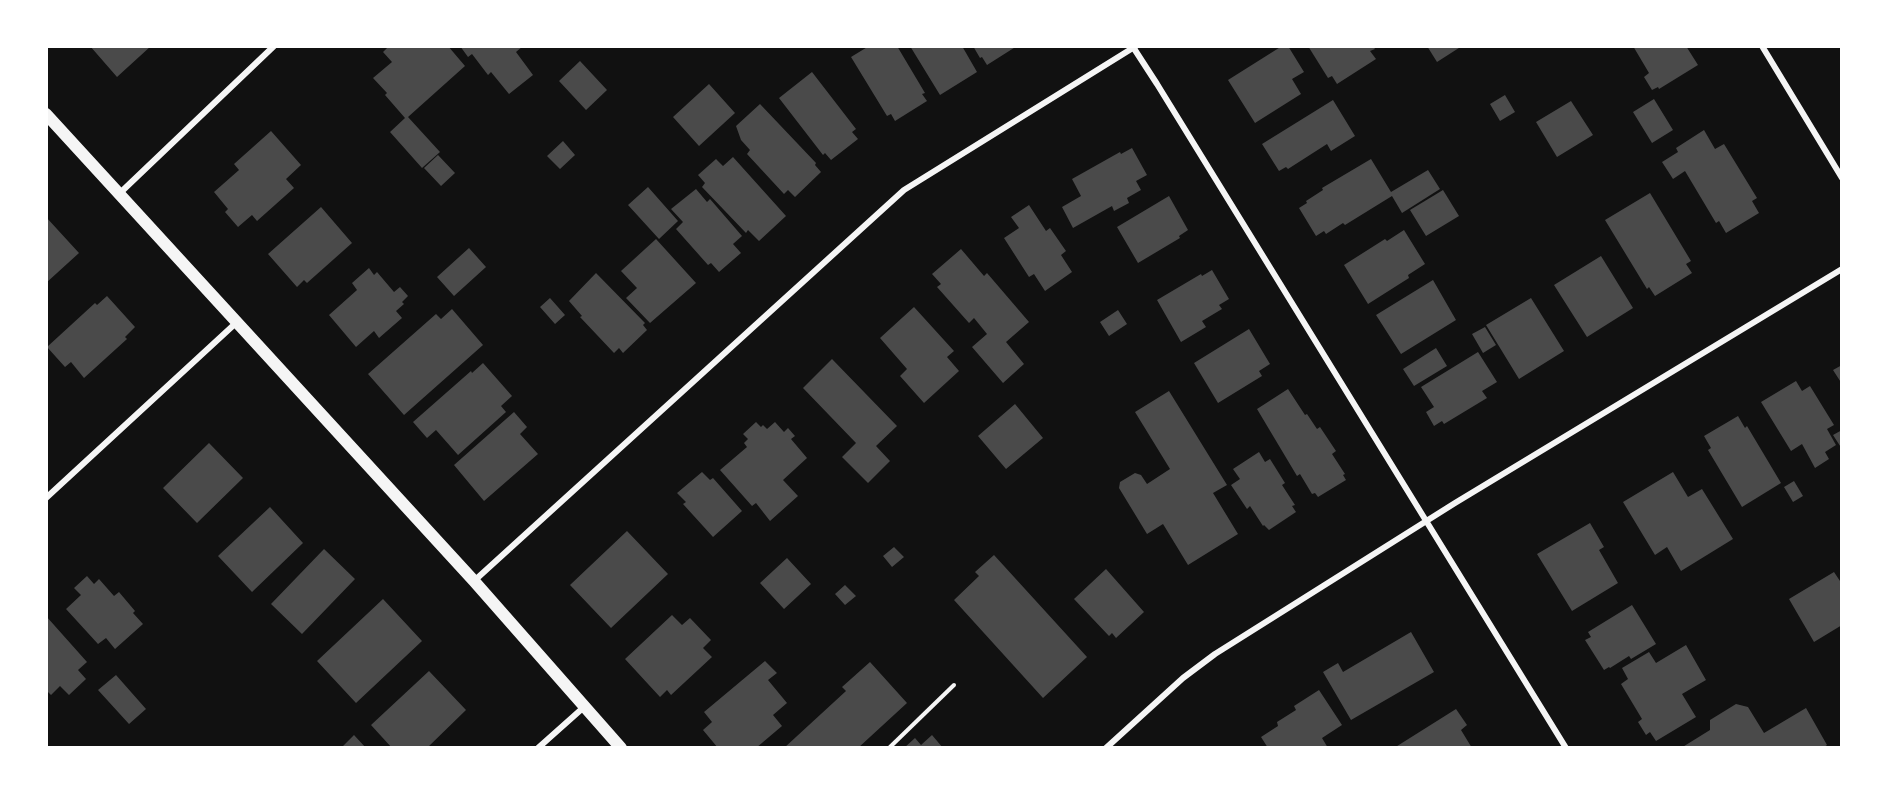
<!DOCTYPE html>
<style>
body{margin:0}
#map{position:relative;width:1888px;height:794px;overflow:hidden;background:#111;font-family:Montserrat,sans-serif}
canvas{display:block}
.frame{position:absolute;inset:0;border:48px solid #fff;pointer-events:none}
</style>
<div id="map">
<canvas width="1888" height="794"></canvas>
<div class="frame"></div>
</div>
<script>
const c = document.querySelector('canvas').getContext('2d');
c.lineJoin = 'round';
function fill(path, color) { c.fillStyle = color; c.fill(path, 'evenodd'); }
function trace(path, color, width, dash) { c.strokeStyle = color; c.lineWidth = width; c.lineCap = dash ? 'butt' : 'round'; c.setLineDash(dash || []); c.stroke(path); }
fill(new Path2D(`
 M90,46H151L117,77Z
 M389,46H448L465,66L408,117L440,152L422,168L390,132L405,118L385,95L387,93L373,78L392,62L383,52Z
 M460,46H523L516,52L533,75L509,94L491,72L488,75L472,54L468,57Z
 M869,46H897L925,93L922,94L927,101L895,121L891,114L887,116L851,57Z
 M910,46H962L977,72L940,95Z
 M973,46H1017L987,65L982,57L980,58Z
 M1282,46H1288L1304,72L1292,79L1301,94L1255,123L1228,80Z
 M1308,46H1373L1375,49L1370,51L1376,59L1337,84L1332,76L1328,78Z
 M1427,46H1462L1437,62Z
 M1633,46H1686L1698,65L1659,89L1658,87L1652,90L1644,77L1649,73Z
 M580,61L607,90L586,110L559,81Z
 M812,72L856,129L852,132L858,139L831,160L825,153L823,155L779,98Z
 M709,84L735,113L699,146L673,117Z
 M1505,95L1515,112L1500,121L1490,104Z
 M1654,99L1673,130L1652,143L1633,112Z
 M1333,100L1355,136L1331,151L1327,144L1288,169L1286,167L1279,171L1262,144Z
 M1571,101L1593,135L1557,157L1536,122Z
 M760,104L816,163L815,165L821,172L795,197L788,190L784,194L747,154L750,150L741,140L736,126Z
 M1704,130L1715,149L1724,144L1757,198L1752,201L1759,213L1726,233L1719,221L1716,223L1685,171L1673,179L1662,162L1678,152L1676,148Z
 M271,131L301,165L286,179L294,188L257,221L252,215L238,227L225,212L228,209L214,192L239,170L234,164Z
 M563,141L575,155L560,169L547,156Z
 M1132,148L1147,175L1136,181L1141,190L1127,198L1129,203L1114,211L1112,206L1073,228L1062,207L1081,196L1072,179L1120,152L1121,154Z
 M438,155L455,173L441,186L424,168Z
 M733,157L786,216L759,241L748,230L746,233L702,187L705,183L698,175L716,159L723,166Z
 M1371,159L1391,192L1428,170L1440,189L1402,213L1392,196L1345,225L1343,223L1326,234L1324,231L1316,236L1299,208L1307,203L1306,201L1323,190L1322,188Z
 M648,187L678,221L659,239L628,205Z
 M696,189L707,202L710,199L742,236L733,244L741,253L719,272L711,263L708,265L676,229L683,222L671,209Z
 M1443,190L1459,216L1426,236L1410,210Z
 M1650,193L1691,261L1686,264L1692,273L1655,296L1649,287L1647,289L1605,220Z
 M1169,196L1188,230L1179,236L1180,238L1138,263L1117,227Z
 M1029,205L1046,231L1050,228L1066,251L1061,255L1072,272L1045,291L1034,274L1029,277L1004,238L1019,228L1011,217Z
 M321,207L352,243L307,283L304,280L297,287L268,254Z
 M46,217L79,253L46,283Z
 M1404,230L1425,264L1408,275L1409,278L1368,304L1344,265L1385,239L1387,241Z
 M656,239L696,283L650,323L626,298L637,288L621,271Z
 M469,248L486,267L454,296L437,277Z
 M961,249L984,276L987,273L1029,322L1006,342L1024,364L1003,383L972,347L987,334L974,318L969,323L937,287L941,284L932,274Z
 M1601,256L1633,308L1587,337L1554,285Z
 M369,268L374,275L377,272L394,292L400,287L408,296L402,302L404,304L396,311L402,318L379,338L374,331L356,347L329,315L357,290L352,283Z
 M1212,270L1229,299L1219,305L1222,309L1202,321L1206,327L1181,342L1157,300L1201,274L1202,276Z
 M596,273L645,323L643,325L647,330L623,353L619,348L614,353L580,317L582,316L569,301Z
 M1433,280L1456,320L1401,354L1376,315Z
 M107,296L135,327L125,337L127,339L84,378L71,362L65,367L47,347L95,303L97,305Z
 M550,298L565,315L555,324L540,307Z
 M1531,298L1564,351L1519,379L1486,325Z
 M914,307L954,351L947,357L959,371L924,403L900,376L907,369L880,338Z
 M452,309L483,345L404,415L368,374L436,314L441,319Z
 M1118,310L1127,324L1109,336L1100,322Z
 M1485,327L1496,345L1483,353L1472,334Z
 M1249,329L1270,364L1259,371L1262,376L1218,403L1194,363Z
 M1436,348L1447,366L1414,386L1403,369Z
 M1478,352L1497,382L1482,391L1487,398L1444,424L1442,421L1434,426L1426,412L1434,407L1421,387Z
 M832,359L897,426L876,446L890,461L868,483L842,457L856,443L803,388Z
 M483,363L512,396L501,406L506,412L458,455L436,430L427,438L413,422L471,371L472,373Z
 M1842,365V384L1833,370Z
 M1796,381L1802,391L1810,386L1834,425L1827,429L1836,445L1825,452L1829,459L1815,468L1802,444L1791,451L1761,402Z
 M1288,389L1305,415L1307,414L1317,429L1320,427L1336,451L1332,454L1345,474L1343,475L1346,480L1318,497L1315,493L1312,494L1300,474L1297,476L1257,409Z
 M1169,391L1227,485L1213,493L1238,534L1188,565L1163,524L1147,534L1119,488L1120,482L1135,473L1141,475L1147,484L1170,469L1135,412Z
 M1015,404L1043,438L1006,469L978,436Z
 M514,412L527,427L520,434L538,454L484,501L454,465Z
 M1738,416L1745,428L1747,426L1781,483L1742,507L1708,450L1711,448L1704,436Z
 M756,422L761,427L763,425L767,429L775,422L784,432L788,428L795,436L791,439L807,458L783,480L798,496L770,521L756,503L752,506L720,470L747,447L744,443L748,439L743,434Z
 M1842,430V449L1833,435Z
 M209,443L243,478L197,523L163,488Z
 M1259,452L1265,462L1270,459L1285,483L1282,485L1295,505L1292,506L1296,512L1269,530L1264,525L1263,526L1250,506L1247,509L1231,485L1240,479L1233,469Z
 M702,472L710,480L713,478L742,511L713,537L683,504L686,502L677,493Z
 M1673,472L1688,497L1702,489L1733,539L1681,571L1667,547L1655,555L1623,502Z
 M1794,481L1803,496L1793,502L1784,487Z
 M270,507L303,543L252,592L218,556Z
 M1590,523L1604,547L1599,550L1618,583L1572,611L1537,554Z
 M627,531L668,574L611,628L570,585Z
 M894,547L904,557L892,567L883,556Z
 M324,549L355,579L302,634L271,604Z
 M994,555L1087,657L1043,698L954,600L979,576L975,572Z
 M787,558L811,584L784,609L760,583Z
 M1106,569L1144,612L1116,638L1112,633L1109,636L1074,599Z
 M1834,572L1842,584V625L1814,642L1789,599Z
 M87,576L94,584L99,579L114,596L119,592L135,611L133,613L143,624L115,649L106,638L98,644L66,609L81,595L74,588Z
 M845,585L856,596L845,605L835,594Z
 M383,599L422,641L356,703L317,661Z
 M1632,605L1656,644L1631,659L1629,656L1610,668L1609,667L1604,670L1585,640L1591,637L1588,632Z
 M672,615L682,625L690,618L711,640L703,648L712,657L671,695L667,690L660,697L625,659Z
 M46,616L87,662L78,670L86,679L69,695L60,686L51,695L46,690Z
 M1411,632L1434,672L1351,720L1323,672L1338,663L1343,672Z
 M1686,645L1706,680L1682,694L1696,717L1656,741L1650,732L1646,735L1638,722L1642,719L1621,684L1628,679L1622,668L1649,652L1656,663Z
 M765,661L777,673L768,680L787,703L773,715L782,726L756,748H718L703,730L712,722L704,712Z
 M870,662L907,703L858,748H784L846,691L842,687Z
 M429,671L466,710L427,748H392L371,725Z
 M116,675L146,709L129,724L98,690Z
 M1319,690L1342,725L1322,738L1328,748H1268L1261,737L1278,726L1277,722L1296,710L1294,706Z
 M1736,704L1748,707L1764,733L1806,708L1827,745L1823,748H1681L1710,730V720Z
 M1456,709L1467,725L1461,730L1472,748H1394Z
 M354,735L366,748H341Z
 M932,735L943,748H904L915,738L921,745Z`), '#4a4a4a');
trace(new Path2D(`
 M889,748L954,685`), '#f5f5f5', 4);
trace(new Path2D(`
 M1762,46L1842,178
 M1133,47L1157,84L1566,748
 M120,193L274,46
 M46,498L237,322
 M474,581L904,190L1136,46
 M538,748L584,707
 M1106,748L1183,678L1215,654L1455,503L1842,269`), '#f5f5f5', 6);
trace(new Path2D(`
 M46,114L474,581L621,748`), '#f5f5f5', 12);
</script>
